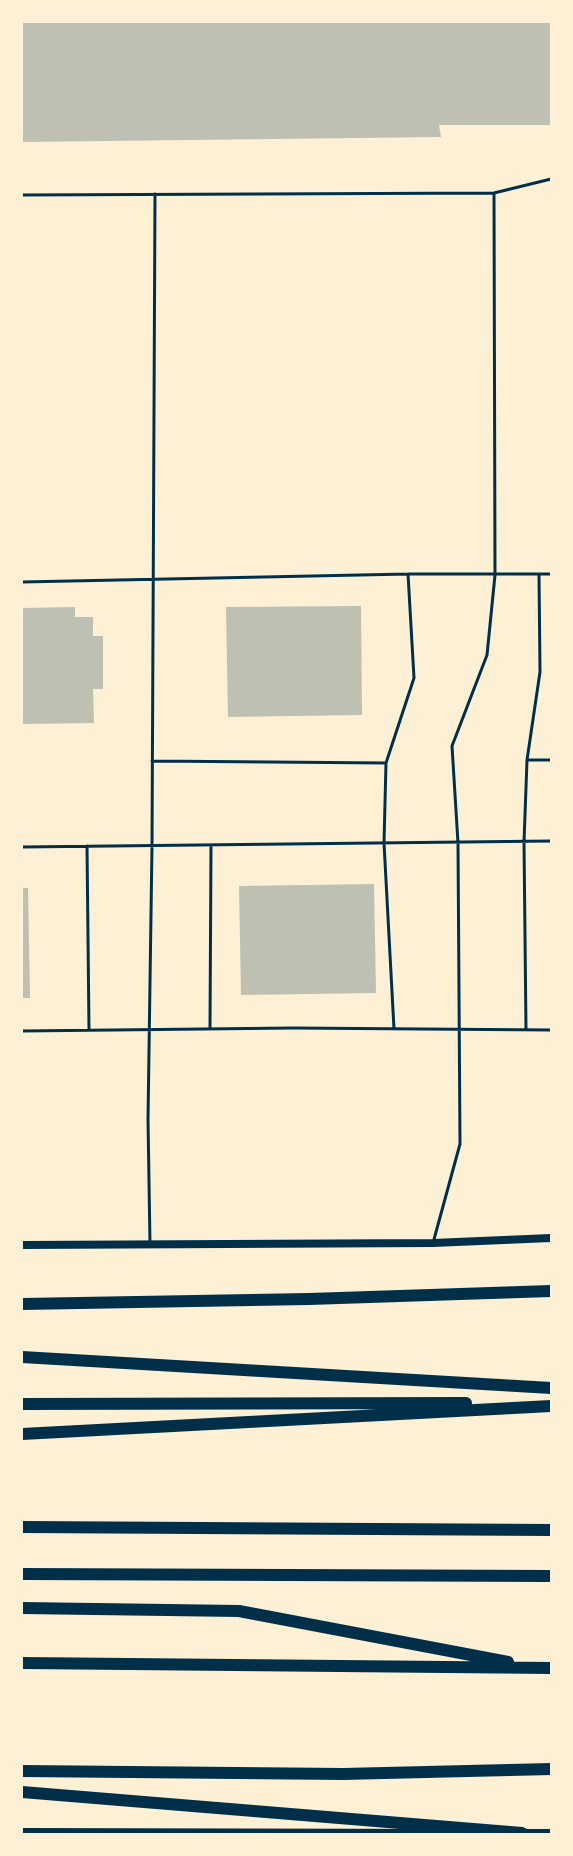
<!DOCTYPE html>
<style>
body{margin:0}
#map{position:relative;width:573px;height:1856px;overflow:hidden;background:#fdf0d5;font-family:Lora,serif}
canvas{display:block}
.frame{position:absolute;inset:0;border:23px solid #fdf0d5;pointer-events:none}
</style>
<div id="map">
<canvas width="573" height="1856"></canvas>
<div class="frame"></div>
</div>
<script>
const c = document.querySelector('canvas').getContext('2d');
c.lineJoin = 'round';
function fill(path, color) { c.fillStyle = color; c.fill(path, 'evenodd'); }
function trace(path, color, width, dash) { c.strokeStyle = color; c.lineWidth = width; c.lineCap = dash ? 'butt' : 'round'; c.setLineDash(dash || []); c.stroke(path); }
fill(new Path2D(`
 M22,22H551V125H439L441,137L22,142Z
 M361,606L362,715L228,717L226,607Z
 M75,607V617H93V636H103V689H93L94,723L22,724V608Z
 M374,884L376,993L241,995L239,886Z
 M22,888H28L30,998H22Z`), '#bec0b2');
trace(new Path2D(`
 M22,195L494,193L551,179
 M22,582L408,574H551
 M527,760H551
 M152,761L386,763L384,843L394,1029
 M386,763L414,678L408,574
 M87,846L89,1030
 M22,847L551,841
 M210,1029L211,845
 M526,1030L524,842L527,760L540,672L539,574
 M22,1031L293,1028L551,1030
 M433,1243L460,1144L458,843L452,746L487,655L495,575L494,193
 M150,1244L148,1119L152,846L155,194`), '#003049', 3);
trace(new Path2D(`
 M22,1245L433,1243L551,1238
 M22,1832L463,1833
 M517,1833H551`), '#003049', 8);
trace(new Path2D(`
 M22,1304L309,1299L551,1291
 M22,1357L551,1388
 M22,1404L466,1403
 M22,1434L551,1406
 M22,1527L551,1530
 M22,1574L551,1576
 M22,1608L239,1611L508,1662
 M22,1663L551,1668
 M22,1771L343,1774L551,1769
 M22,1792L522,1833`), '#003049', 12);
</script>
